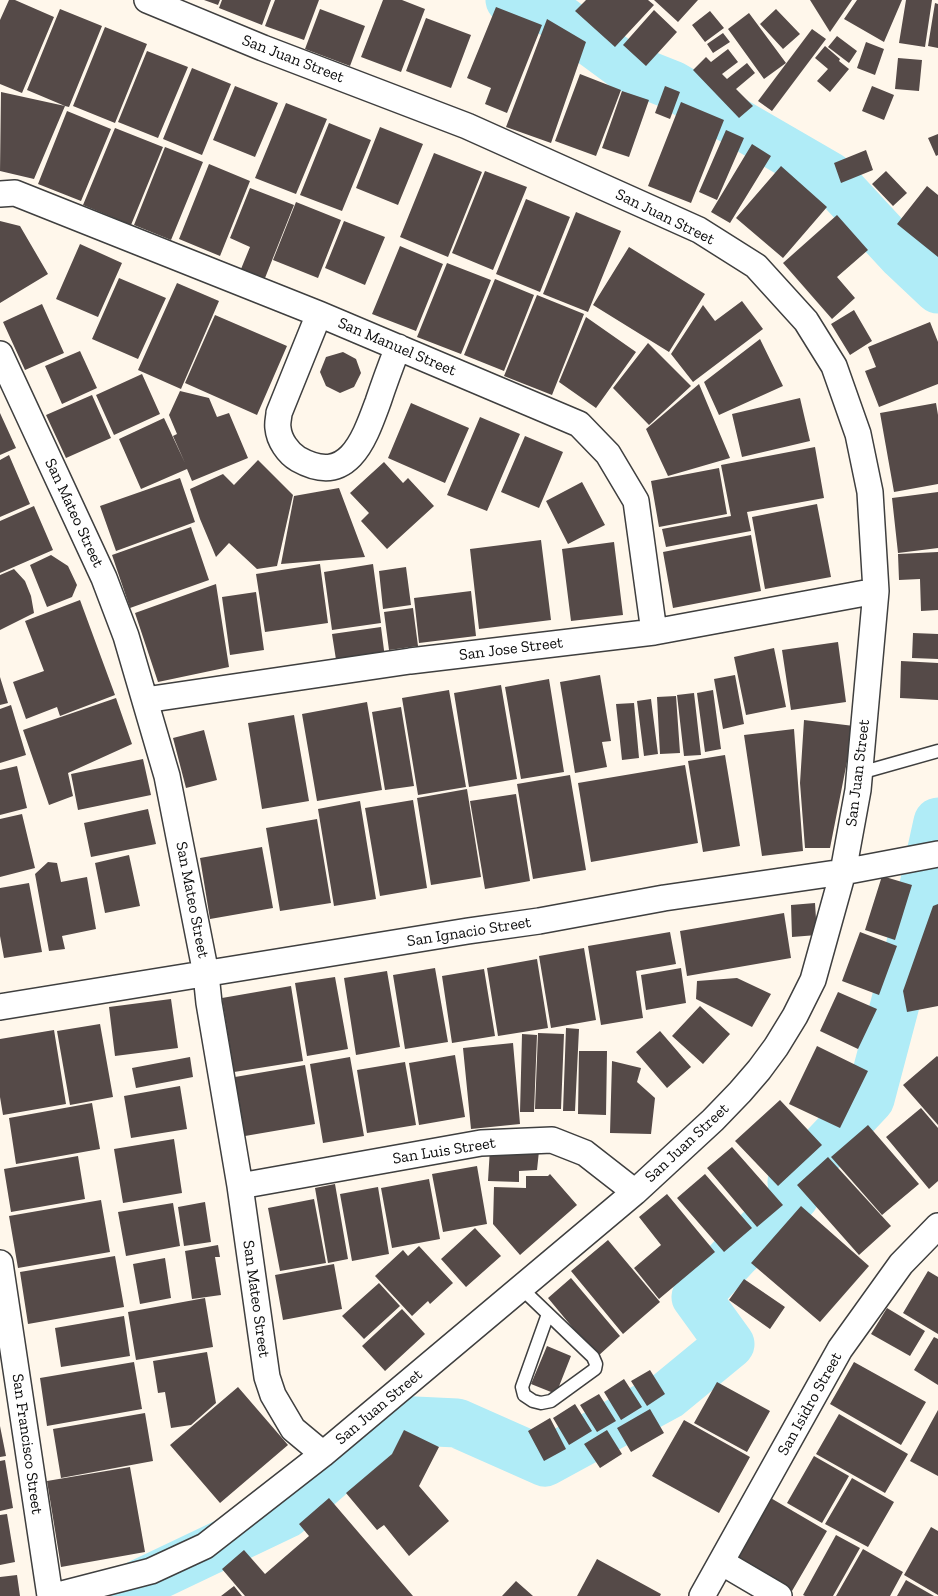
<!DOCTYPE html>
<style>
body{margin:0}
canvas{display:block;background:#fff7eb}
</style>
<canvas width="938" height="1596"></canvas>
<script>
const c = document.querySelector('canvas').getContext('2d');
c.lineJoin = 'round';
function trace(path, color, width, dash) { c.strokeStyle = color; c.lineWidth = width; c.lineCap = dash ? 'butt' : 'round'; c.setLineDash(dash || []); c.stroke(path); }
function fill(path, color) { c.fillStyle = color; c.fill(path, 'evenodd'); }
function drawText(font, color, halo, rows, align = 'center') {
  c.font = font + ' "Zilla Slab",serif'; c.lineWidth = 5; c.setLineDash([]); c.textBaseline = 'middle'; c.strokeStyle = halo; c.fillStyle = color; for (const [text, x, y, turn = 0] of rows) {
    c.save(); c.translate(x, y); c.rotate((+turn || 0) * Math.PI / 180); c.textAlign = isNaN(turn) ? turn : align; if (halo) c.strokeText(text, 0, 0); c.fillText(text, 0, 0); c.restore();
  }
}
trace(new Path2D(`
 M510,0L548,10L624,66L672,85L829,176L903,256L938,289
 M122,1596L139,1584L286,1514L394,1420L457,1423L545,1462L668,1395L730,1344L696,1297L735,1255L794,1197L792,1182L870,1099L912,940L938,822`), '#b0ecf7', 49);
fill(new Path2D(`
 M9,0H15L54,17L22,93L0,84V20Z
 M204,0H220L218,5Z
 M222,0H271L262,25L219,8Z
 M275,0H319L304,40L265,26Z
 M383,0H402L425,9L401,72L361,57Z
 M586,0H648L654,5L615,47L575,11Z
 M654,0H698L678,22Z
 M810,0H852L830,32Z
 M857,0H902L884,42L844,19Z
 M906,0H932L925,47L899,43Z
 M935,3L938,4V48L928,46Z
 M496,7L542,25L507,113L485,104L491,88L467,78Z
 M60,9L102,26L69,107L65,106L34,179L0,171L1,92L65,106L27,90Z
 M320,9L365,26L350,66L305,49Z
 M776,9L800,34L783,49L760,24Z
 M654,10L677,32L646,66L623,45Z
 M710,11L724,28L705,42L692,25Z
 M749,13L786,63L764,79L728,29Z
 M426,18L471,35L451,88L406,71Z
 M547,19L586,42L551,143L506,127Z
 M105,27L147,44L115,123L73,106Z
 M812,29L826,39L772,111L758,101Z
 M723,33L730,42L713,53L707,44Z
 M837,36L857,51L849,63L828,47Z
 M866,42L884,49L875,75L857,68Z
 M825,46L840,59L839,61L849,69L830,92L817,81L828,69L815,58Z
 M728,49L738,62L722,74L727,79L747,63L755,73L736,89L753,106L739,118L693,70L706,57L711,62Z
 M147,51L188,67L158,138L118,122Z
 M898,58L922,60L919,91L895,89Z
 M192,68L231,84L202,155L163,139Z
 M580,74L621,90L596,156L555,141Z
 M235,86L278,103L255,157L213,140Z
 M665,86L680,92L670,119L655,113Z
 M872,86L894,95L884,120L862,111Z
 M622,91L649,100L629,157L602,148Z
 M681,102L724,120L691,203L648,186Z
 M286,103L327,119L296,194L255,178Z
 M67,111L111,129L81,201L38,184Z
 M329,123L371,140L342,211L300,195Z
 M380,127L423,144L398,205L356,188Z
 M115,128L163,147L131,225L83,205Z
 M726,130L744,138L717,200L699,192Z
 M938,134V155L936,156L928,138Z
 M752,144L771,156L730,223L711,212Z
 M165,147L203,162L171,240L134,225Z
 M866,150L873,170L841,183L834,163Z
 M434,153L482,172L448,257L400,237Z
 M209,164L250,181L220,256L179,239Z
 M781,166L827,207L783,258L736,218Z
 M485,171L527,187L493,270L452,253Z
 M886,171L907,193L893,206L872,184Z
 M927,186L938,195V257L897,224Z
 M250,188L294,205L265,278L241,269L250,247L230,238Z
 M526,199L570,217L540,292L496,274Z
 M296,202L341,220L318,278L273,260Z
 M576,212L621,231L588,312L543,294Z
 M837,215L868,250L837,277L855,298L832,319L783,263Z
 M0,221L20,226L48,274L0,303Z
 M344,221L385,237L365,285L325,268Z
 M80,244L122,263L98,317L56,299Z
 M400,246L443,264L416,331L372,314Z
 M629,247L705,294L669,352L593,305Z
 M447,263L491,280L461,354L417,337Z
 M119,278L166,298L138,359L92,339Z
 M495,279L534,295L504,371L464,355Z
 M177,283L219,301L181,389L138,370Z
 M537,295L584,314L552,395L504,376Z
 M742,301L763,329L693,382L671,354L703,305L715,321Z
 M42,304L64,353L25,370L3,322Z
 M854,310L872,341L850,355L831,324Z
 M215,315L287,346L257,415L185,383Z
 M586,317L636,352L596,408L559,382Z
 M930,322L938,342V384L879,407L865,371L876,367L868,347Z
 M760,339L783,386L719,415L704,382Z
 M648,343L691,386L649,425L613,388Z
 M80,351L97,388L62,404L45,366Z
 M343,352L356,359L361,373L354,387L340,393L326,386L320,372L326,357Z
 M142,374L160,414L114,435L96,395Z
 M699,384L730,458L668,476L646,429Z
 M180,391L209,398L217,417L229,413L248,458L192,481L187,469L141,489L119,439L164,418L185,463L173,436L177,434L169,415Z
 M92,395L111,438L66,458L46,415Z
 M800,398L810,441L742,457L732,414Z
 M411,403L469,428L445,483L388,458Z
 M936,403L938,415V484L894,492L880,413Z
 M0,413L16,448L0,455Z
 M480,417L520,434L487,511L447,495Z
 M525,436L563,452L539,508L501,492Z
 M815,447L824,498L747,512L751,531L666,547L662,529L731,516L721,465Z
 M9,455L30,504L0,517V460Z
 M258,460L293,495L277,566L257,569L229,543L216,557L200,519L190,489L223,474L234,485Z
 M384,462L403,483L408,478L434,506L387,549L361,521L369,513L350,493Z
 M719,468L727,514L659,527L651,481Z
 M180,478L195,522L116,551L100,506Z
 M582,482L605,525L568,544L546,501Z
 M339,488L365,557L281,564L294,496Z
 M938,492V548L898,553L892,498Z
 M817,504L831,577L765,589L752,517Z
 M34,506L53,550L0,573V521Z
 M191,527L209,580L130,608L112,555Z
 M751,535L761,591L673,608L663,552Z
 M541,540L551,620L479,629L470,549Z
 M614,542L623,615L571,621L562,549Z
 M938,552V610L921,611L920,579L899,580L898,554Z
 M51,555L68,566L77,585L72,597L47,607L30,565Z
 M320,564L328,623L265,632L256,574Z
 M373,564L381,623L332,630L324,572Z
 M406,567L411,605L383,609L379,571Z
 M14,569L25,581L31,596L34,613L0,630V575Z
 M216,584L229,667L158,682L135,613Z
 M471,591L476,636L419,643L414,598Z
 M256,592L264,650L230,655L222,597Z
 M80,600L115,695L60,716L57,707L26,719L13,682L44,671L25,621Z
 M413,608L418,646L389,650L384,612Z
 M381,627L385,658L337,666L332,634Z
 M913,633L938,634V659L912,658Z
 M838,642L846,702L791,710L782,650Z
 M774,648L786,707L746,715L734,657Z
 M901,661L938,663V700L900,698Z
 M600,675L611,741L602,742L607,767L575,773L560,682Z
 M735,675L744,724L723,729L714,679Z
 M0,677L8,703L0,705Z
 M549,679L564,772L521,779L505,687Z
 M501,685L517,779L469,787L454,693Z
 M449,690L466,787L418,795L402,698Z
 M713,690L721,749L705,752L697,693Z
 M694,693L701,755L684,756L677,695Z
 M676,696L680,753L660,754L657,697Z
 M116,698L132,744L68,773L73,796L49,805L23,730Z
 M651,699L658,754L644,756L637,701Z
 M367,702L382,790L317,801L302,714Z
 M634,703L639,758L622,760L616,704Z
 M11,705L26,755L0,763V709Z
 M401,707L414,786L385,790L372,712Z
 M294,715L309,801L262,809L248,723Z
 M804,720L854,726L830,848H805L800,783Z
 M794,729L803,851L762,856L744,735Z
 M204,730L217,780L186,788L173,738Z
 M725,755L740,846L703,852L688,761Z
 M143,759L151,795L78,810L71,774Z
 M685,765L698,843L591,862L578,783Z
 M17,766L27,808L0,815V770Z
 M570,775L586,870L533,879L517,784Z
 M467,789L481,877L431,885L417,798Z
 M516,794L530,881L485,889L470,801Z
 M413,800L427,888L380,896L365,808Z
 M360,801L376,899L334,906L318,809Z
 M148,809L156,844L91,857L84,823Z
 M22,814L35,868L0,877V819Z
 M317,819L331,903L280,911L266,828Z
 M262,847L273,908L210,919L200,858Z
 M129,855L140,906L105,913L95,863Z
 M48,862L57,863L61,882L87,877L96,929L62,936L65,949L49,951L35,874Z
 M882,876L912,885L895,940L865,930Z
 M29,883L42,952L4,958L0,936V888Z
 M815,903L817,935L792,937L791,905Z
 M938,904V1006L907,1012L903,991L933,906Z
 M784,913L791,958L687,976L680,931Z
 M670,932L676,964L636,971L643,1018L601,1025L588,946Z
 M860,932L897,946L879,995L842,981Z
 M584,948L596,1020L551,1028L539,956Z
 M537,959L548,1028L498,1036L487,968Z
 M435,968L448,1042L405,1049L393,975Z
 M681,968L686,1003L646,1010L641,975Z
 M484,969L495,1036L452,1043L442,976Z
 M387,971L400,1047L356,1055L344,978Z
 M335,977L348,1049L307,1056L295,983Z
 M737,978L771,994L752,1027L696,999L697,981Z
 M291,986L303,1061L234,1072L222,998Z
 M838,992L877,1009L858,1049L820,1031Z
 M171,999L178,1048L115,1056L109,1007Z
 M700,1006L730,1034L703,1064L672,1036Z
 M100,1024L113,1097L70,1105L57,1031Z
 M566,1028L579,1029L575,1111H563Z
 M54,1030L66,1104L3,1115L0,1097V1039Z
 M660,1031L691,1067L667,1088L636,1052Z
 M538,1033L564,1034L561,1109H535Z
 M522,1034L537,1035L534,1112H520Z
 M513,1043L520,1124L471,1129L463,1048Z
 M817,1046L868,1071L840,1128L789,1104Z
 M579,1051H607L606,1115L578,1114Z
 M455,1055L465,1117L419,1125L409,1063Z
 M937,1056L938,1057V1125L903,1085Z
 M190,1057L193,1077L136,1088L132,1068Z
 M350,1057L364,1136L323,1143L310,1064Z
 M612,1061L641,1068L637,1082L655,1098L651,1134L610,1133Z
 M405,1062L416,1125L367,1133L357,1070Z
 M305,1065L315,1124L245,1136L235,1077Z
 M180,1086L187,1129L131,1138L124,1096Z
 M780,1100L822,1145L778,1186L735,1141Z
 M92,1103L100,1149L16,1164L9,1118Z
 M921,1108L938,1128V1181L929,1189L886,1137Z
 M868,1125L919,1184L882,1215L831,1157Z
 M174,1139L182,1193L123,1203L114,1149Z
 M732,1147L783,1205L757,1227L707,1168Z
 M490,1148L539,1151L537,1170L519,1171V1182L488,1181Z
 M78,1156L85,1199L11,1212L4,1169Z
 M828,1157L891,1226L859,1255L797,1185Z
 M477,1166L487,1224L443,1232L432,1174Z
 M550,1174L577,1205L520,1255L493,1224L494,1187L526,1188V1176H548Z
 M705,1174L752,1228L724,1252L677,1198Z
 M429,1179L440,1239L392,1248L381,1188Z
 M335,1184L348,1259L328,1263L315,1188Z
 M378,1187L389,1254L352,1261L340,1194Z
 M667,1194L715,1252L659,1299L634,1268L661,1245L639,1217Z
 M314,1199L326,1263L280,1271L268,1208Z
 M101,1200L110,1252L18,1268L9,1216Z
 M205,1202L211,1242L184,1246L178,1207Z
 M173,1203L180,1246L126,1256L118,1212Z
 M801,1206L869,1266L820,1322L751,1263Z
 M475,1228L501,1256L466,1287L441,1259Z
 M608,1240L660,1302L623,1334L571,1271Z
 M218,1245L220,1257H215L221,1295L192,1299L185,1251Z
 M419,1246L453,1283L430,1304L428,1301L412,1316L375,1276L403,1250L408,1256Z
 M115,1256L124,1307L28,1324L20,1272Z
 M165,1258L171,1298L140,1304L133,1264Z
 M334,1264L342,1309L283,1320L275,1275Z
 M928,1271L938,1277V1334L903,1313Z
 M571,1278L620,1336L597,1357L548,1298Z
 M744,1279L785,1307L770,1329L729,1300Z
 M379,1283L400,1306L364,1339L342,1316Z
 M205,1298L213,1347L136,1360L128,1312Z
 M887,1308L925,1331L910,1356L871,1334Z
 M402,1309L425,1334L385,1371L362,1346Z
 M124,1316L130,1356L61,1367L55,1328Z
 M934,1337L938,1339V1385L914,1370Z
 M547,1346L571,1356L556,1394L531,1384Z
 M207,1352L216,1403L191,1425L171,1428L165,1392L158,1393L153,1361Z
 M134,1362L142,1409L47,1426L40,1378Z
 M854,1362L926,1402L901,1445L830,1404Z
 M650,1370L665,1394L647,1406L631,1381Z
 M624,1379L642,1407L621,1420L604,1392Z
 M717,1382L770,1411L747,1452L694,1423Z
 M238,1387L288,1445L220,1503L170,1445Z
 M599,1394L616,1421L597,1432L580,1405Z
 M575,1404L592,1431L569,1445L553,1418Z
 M650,1409L664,1433L631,1452L617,1428Z
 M938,1410V1476L910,1461Z
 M145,1413L153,1461L61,1478L53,1429Z
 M839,1414L908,1454L885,1493L816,1454Z
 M550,1418L566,1449L544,1461L528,1431Z
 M684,1420L750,1457L719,1513L652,1476Z
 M0,1426L6,1456L0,1457Z
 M404,1430L439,1447L419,1486L449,1521L409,1556L384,1525L377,1530L346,1493L392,1454Z
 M607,1430L622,1454L600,1468L584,1444Z
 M814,1456L849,1476L822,1523L787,1503Z
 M5,1460L13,1508L0,1511V1461Z
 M130,1467L145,1552L61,1567L47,1481Z
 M852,1478L894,1502L868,1547L825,1524Z
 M769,1497L827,1531L792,1591L734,1557Z
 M329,1498L413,1596H245L222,1569L244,1550L265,1574L309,1536L299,1524Z
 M7,1514L15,1562L0,1565V1515Z
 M931,1527L938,1531V1595L904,1575Z
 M836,1535L860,1548L833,1596H805L803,1595Z
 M863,1549L903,1572L890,1596H836Z
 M597,1559L661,1594L660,1596H577Z
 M17,1575L20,1596H0V1577Z
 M906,1580L934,1596H897Z
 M516,1581L533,1596H502Z
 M234,1586L242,1596H221Z`), '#554a48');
const service = new Path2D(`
 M860,773L938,751
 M521,1288L593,1357L596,1364L595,1369L551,1401L541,1403L533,1401L524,1395L522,1387L548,1314`);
const minor = new Path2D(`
 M0,194L15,193L319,314L579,424L608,454L636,501L654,632
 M319,314L279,413C279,417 277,423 278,428C279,440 288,453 298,459C348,487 364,440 378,402C384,384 391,365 398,347
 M0,354L104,578L126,636L167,776L206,974L209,1003L240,1186L267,1377L273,1395L293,1429L323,1454
 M145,700L410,661L654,632L876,591
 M0,1007L468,931L539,921L664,898L843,872L938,854
 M240,1186L481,1143L552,1140L585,1153L635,1192
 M0,1263L50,1596
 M721,1562L779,1596
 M54,1596L151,1571L205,1546L323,1454L635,1192L713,1120L740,1092L759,1070L776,1047L795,1016L813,980L843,872L858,790L876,591L870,492L858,434L834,366L806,321L756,266L699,230L467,126L263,48L147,0
 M702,1596L840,1349L901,1264L938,1226`);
trace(service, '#3f3f3f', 15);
trace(minor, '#3f3f3f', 28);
trace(service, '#fff', 12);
trace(minor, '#fff', 25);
drawText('16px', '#0c0c0c', '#fff', [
 ["San Juan Street",293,59,21],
 ["San Juan Street",665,217,26],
 ["San Manuel Street",397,347,23],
 ["San Mateo Street",74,513,65],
 ["San Jose Street",511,649,-7],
 ["San Juan Street",858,773,-83],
 ["San Mateo Street",192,900,79],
 ["San Ignacio Street",469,932,-9],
 ["San Juan Street",687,1143,-43],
 ["San Luis Street",444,1151,-9],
 ["San Mateo Street",256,1299,82],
 ["San Isidro Street",810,1404,-61],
 ["San Juan Street",379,1407,-40],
 ["San Francisco Street",27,1444,82]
]);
</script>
